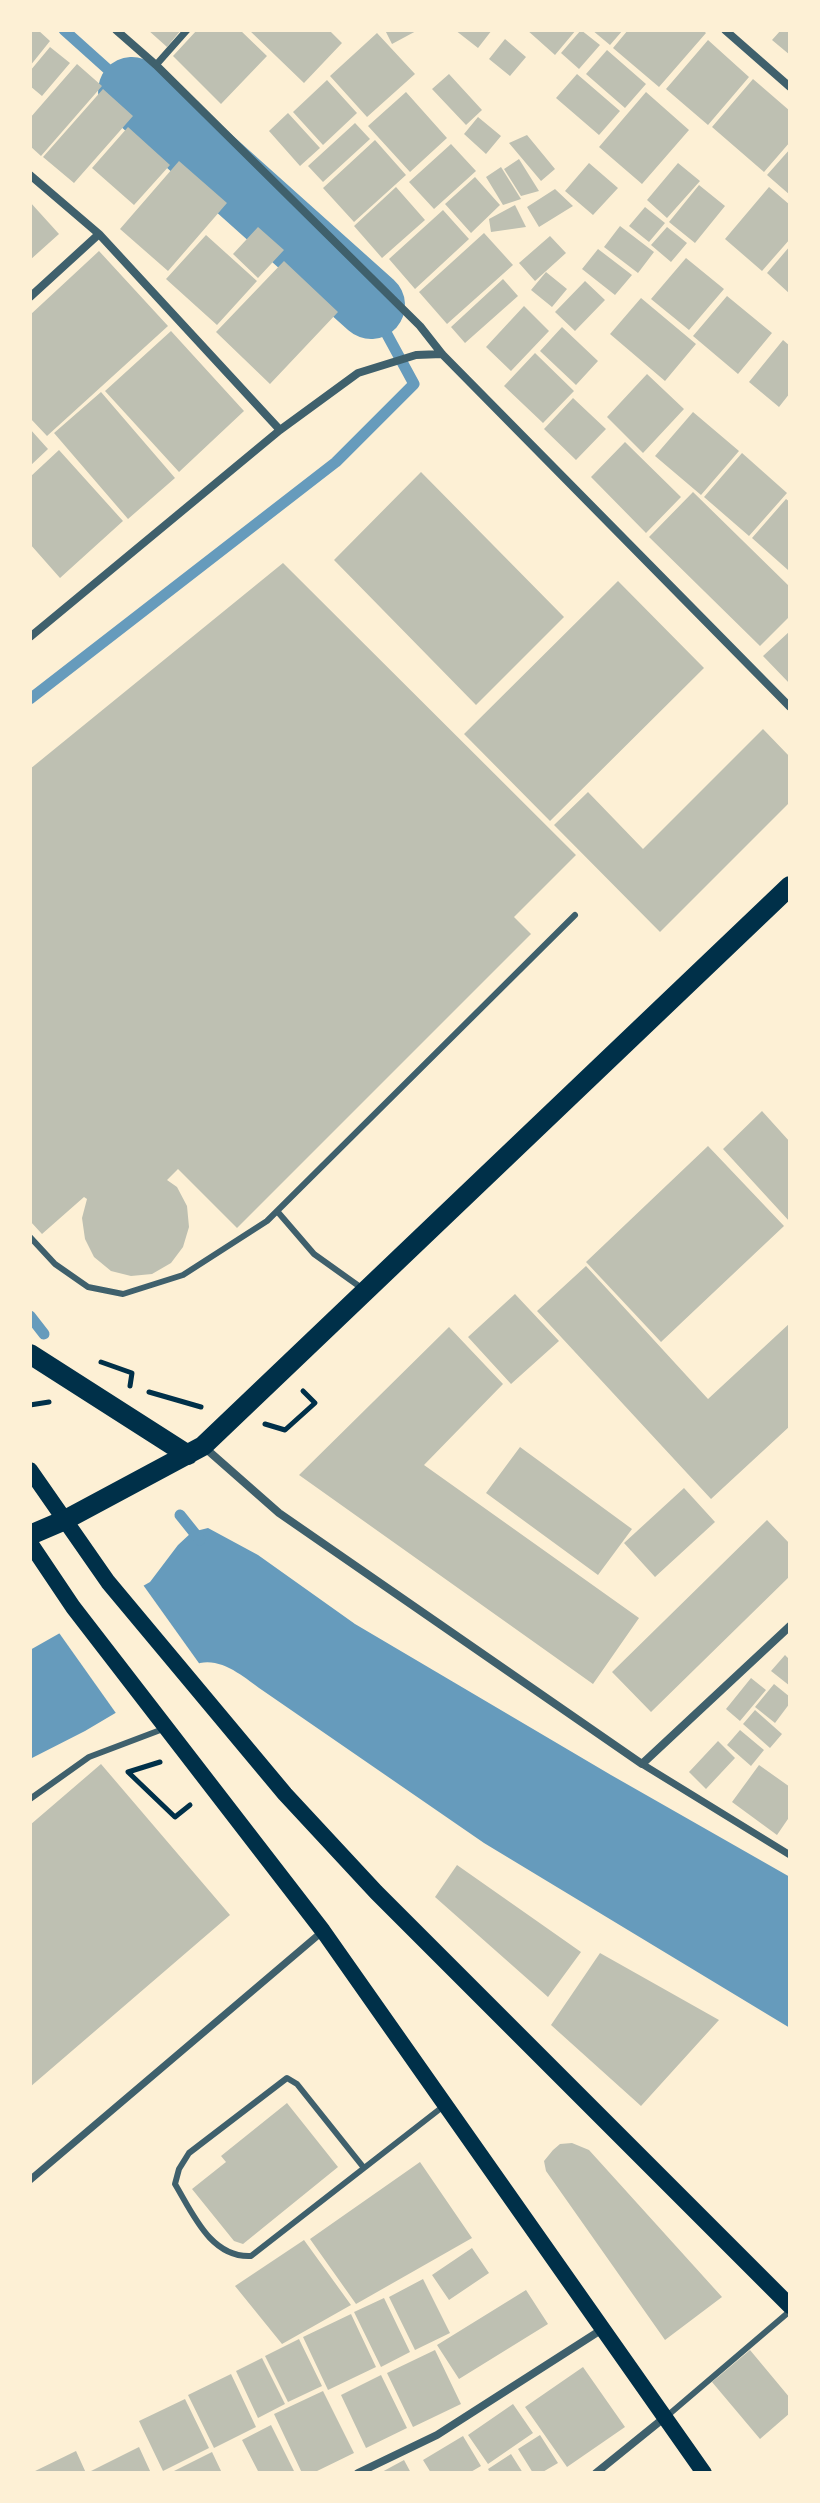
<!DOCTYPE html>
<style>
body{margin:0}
#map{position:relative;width:820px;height:2503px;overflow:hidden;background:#fdf0d5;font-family:"Archivo Narrow",sans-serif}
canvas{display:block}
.frame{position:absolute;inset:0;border:32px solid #fdf0d5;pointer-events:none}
</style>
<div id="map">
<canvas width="820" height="2503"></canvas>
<div class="frame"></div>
</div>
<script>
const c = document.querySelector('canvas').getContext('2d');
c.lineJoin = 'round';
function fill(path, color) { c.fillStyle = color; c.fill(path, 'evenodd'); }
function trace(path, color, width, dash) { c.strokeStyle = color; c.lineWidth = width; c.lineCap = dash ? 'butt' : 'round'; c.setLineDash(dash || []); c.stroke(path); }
fill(new Path2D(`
 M208,1528L258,1555L355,1624L611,1775L790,1877V2028L484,1843L262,1690C245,1678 223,1658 200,1663L85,1731L30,1759V1650L150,1582L178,1545L192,1532Z`), '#669bbc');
fill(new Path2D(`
 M141,1582L201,1666L118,1716L57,1630Z`), '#fdf0d5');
trace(new Path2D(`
 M64,30L132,91
 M30,699L336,462L414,384L371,305
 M30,1316L44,1334
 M180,1515L200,1540`), '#669bbc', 11);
trace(new Path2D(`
 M132,91L371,305`), '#669bbc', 68);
fill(new Path2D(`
 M30,30H38L50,41L30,66Z
 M148,30H181L167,47Z
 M197,30H240L267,56L221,104L173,56Z
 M249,30H329L342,43L304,83Z
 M385,30H418L392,44Z
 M455,30H492L478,48Z
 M527,30H576L555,55Z
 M581,30L600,45L579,69L561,53Z
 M592,30H623L610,45Z
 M628,30H703L706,33L659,87L613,48Z
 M781,30H790V55L772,40Z
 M377,33L415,74L367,117L330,76Z
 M505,39L526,57L510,76L489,59Z
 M708,40L749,77L708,125L666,89Z
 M50,47L70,63L42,96L30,86V71Z
 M607,50L646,84L625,108L586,74Z
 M77,64L102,86L41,156L30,146V118Z
 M449,74L482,110L466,125L432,89Z
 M577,74L620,111L599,135L556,98Z
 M753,79L790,111V142L764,172L712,127Z
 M327,80L357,113L323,145L293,112Z
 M103,89L133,116L74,183L43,157Z
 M406,92L447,138L410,172L368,126Z
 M646,92L689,130L642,184L599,147Z
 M288,113L320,148L300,166L269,131Z
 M478,117L501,136L486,154L464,134Z
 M355,123L370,139L323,182L308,166Z
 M128,127L170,165L134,205L92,168Z
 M527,135L555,169L541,181L509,143Z
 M375,140L406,175L354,222L323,188Z
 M451,144L476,171L434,209L409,182Z
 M790,149V195L767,175Z
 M519,159L539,191L521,196L504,169Z
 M179,161L227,203L168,271L120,229Z
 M589,163L618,188L593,215L565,191Z
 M678,163L700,181L667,218L647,200Z
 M501,167L521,199L503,205L486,177Z
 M475,177L500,205L471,233L445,204Z
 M699,185L725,206L695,243L669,222Z
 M396,187L425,220L382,258L354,226Z
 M769,187L790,205V239L762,271L725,239Z
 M555,189L573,206L539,227L527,207Z
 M30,202L59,234L30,260Z
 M515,205L526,227L491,232L489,219Z
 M645,207L665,223L649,242L629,226Z
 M443,210L469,239L415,289L389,259Z
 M620,226L654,252L638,273L604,247Z
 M258,227L284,250L258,278L233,254Z
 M667,227L687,243L671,262L651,245Z
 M484,233L513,265L447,324L419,292Z
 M206,235L257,281L217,325L166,279Z
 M550,236L566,253L535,281L519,263Z
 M790,246V294L767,273Z
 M598,249L632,275L615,295L582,269Z
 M99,251L168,326L47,436L30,418V315Z
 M686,258L724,289L689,330L651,299Z
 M284,261L338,312L270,384L216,332Z
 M546,272L567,289L552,307L531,290Z
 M503,279L518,296L465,343L451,327Z
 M585,281L605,300L575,331L555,312Z
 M727,296L772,333L738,374L693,336Z
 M641,298L696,344L665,381L610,334Z
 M524,306L549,331L511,371L486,347Z
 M562,327L598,361L576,385L540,351Z
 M171,331L244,411L179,472L105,391Z
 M783,340L790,346V393L779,407L749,382Z
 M535,353L574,391L543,423L504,386Z
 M647,374L684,409L643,453L607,417Z
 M101,392L175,478L128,519L54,433Z
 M573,398L606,429L576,460L544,429Z
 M693,412L739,451L701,495L655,456Z
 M30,429L48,449L30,466Z
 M625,442L681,497L646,533L591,477Z
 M59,450L123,521L60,578L30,544V477Z
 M742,453L787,493L749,536L704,497Z
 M421,472L564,617L476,705L334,560Z
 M693,492L790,587V616L760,646L649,537Z
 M786,499L790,502L788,570L752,538Z
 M283,563L576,855L514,917L531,934L237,1228L178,1169L167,1180L177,1187L187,1206L189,1227L183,1247L171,1263L152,1274L131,1276L111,1271L94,1257L85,1239L82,1218L87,1199L84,1197L42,1234L30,1221V769Z
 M618,581L704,668L550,821L464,734Z
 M790,631V684L763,656Z
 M763,729L790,757V802L660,932L554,825L588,792L643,849Z
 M762,1111L790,1142V1222L723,1149Z
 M708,1146L784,1226L661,1342L586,1262Z
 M586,1266L708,1399L790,1323V1426L711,1499L537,1311Z
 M515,1294L559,1341L511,1384L468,1337Z
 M449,1327L503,1384L424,1465L639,1618L593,1684L299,1475Z
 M520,1447L632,1529L598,1575L486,1493Z
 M684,1488L715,1522L655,1577L624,1543Z
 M767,1520L790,1544V1576L651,1712L612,1672Z
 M785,1655L790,1660V1686L771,1671Z
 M751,1678L766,1690L740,1721L726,1709Z
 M774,1684L790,1697V1703L775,1723L755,1707Z
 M755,1710L782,1734L770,1748L743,1724Z
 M740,1730L764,1750L751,1766L727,1745Z
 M718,1741L735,1758L706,1789L689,1772Z
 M101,1764L230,1915L30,2087V1825Z
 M759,1765L790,1787V1816L777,1835L732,1802Z
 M457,1865L581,1952L548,1997L435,1897Z
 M600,1953L719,2020L641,2106L551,2025Z
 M287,2103L338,2167L243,2244L234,2241L192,2189L226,2162L221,2156Z
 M572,2143L589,2150L722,2297L665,2340L546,2171L544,2161L553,2150L560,2144Z
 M420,2162L472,2238L356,2304L310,2239Z
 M304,2240L351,2305L282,2344L235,2286Z
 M472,2248L489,2273L449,2300L432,2275Z
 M423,2279L450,2333L415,2350L389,2297Z
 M526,2290L548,2324L459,2379L437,2345Z
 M384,2298L410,2352L381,2367L354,2312Z
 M351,2314L376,2367L328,2390L303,2337Z
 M299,2339L322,2386L288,2402L265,2356Z
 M435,2350L461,2404L413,2427L387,2373Z
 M750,2350L790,2398V2413L760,2439L712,2382Z
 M262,2358L285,2404L258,2418L236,2371Z
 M583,2367L625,2427L567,2467L525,2407Z
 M231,2374L256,2427L214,2448L188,2395Z
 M381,2375L407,2428L366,2448L341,2395Z
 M323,2391L354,2453L313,2473H302L274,2414Z
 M185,2399L209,2448L163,2471L139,2421Z
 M513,2404L533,2433L488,2464L468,2435Z
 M271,2425L295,2473H259L242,2440Z
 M540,2435L558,2463L541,2473H533L518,2449Z
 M463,2436L481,2466L469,2473H431L423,2460Z
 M139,2447L151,2473H87Z
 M76,2451L86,2473H31Z
 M212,2452L222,2473H170Z
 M511,2454L523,2473H490L488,2469Z
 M404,2460L411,2473H380Z`), '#bec0b2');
trace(new Path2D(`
 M101,1362L132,1373L130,1386
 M149,1392L201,1407
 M30,1405L49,1402
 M265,1424L285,1430L315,1403L303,1391
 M160,1762L128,1772L175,1817L190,1805`), '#003049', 5);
trace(new Path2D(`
 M277,1211L314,1254L363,1289
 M30,1237L55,1264L88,1287L123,1294L183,1275L267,1221L575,915
 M30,1799L89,1757L163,1729
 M364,2168L297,2084L287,2078L189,2153L179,2169L175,2184C193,2214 211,2258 251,2256L445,2105
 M667,2416L790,2311`), '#3f606c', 6);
trace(new Path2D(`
 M156,65L187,30
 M642,1764L790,1855
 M30,2180L323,1931`), '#3f606c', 7);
trace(new Path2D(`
 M116,30L156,65L420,326L442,354L790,707
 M725,30L790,87
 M30,175L99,234L280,430
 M30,297L99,234
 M30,637L280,430L358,373L416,355L442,354
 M204,1447L279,1513L642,1764L790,1626
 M358,2473L437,2435L601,2330
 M596,2473L664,2418`), '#3f606c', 8);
trace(new Path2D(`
 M30,1470L108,1582L285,1794L376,1892L790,2306
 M30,1543L73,1607L323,1931L704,2473`), '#003049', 16);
trace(new Path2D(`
 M30,1354L188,1455
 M30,1535L65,1520L203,1446L790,886`), '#003049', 20);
</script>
